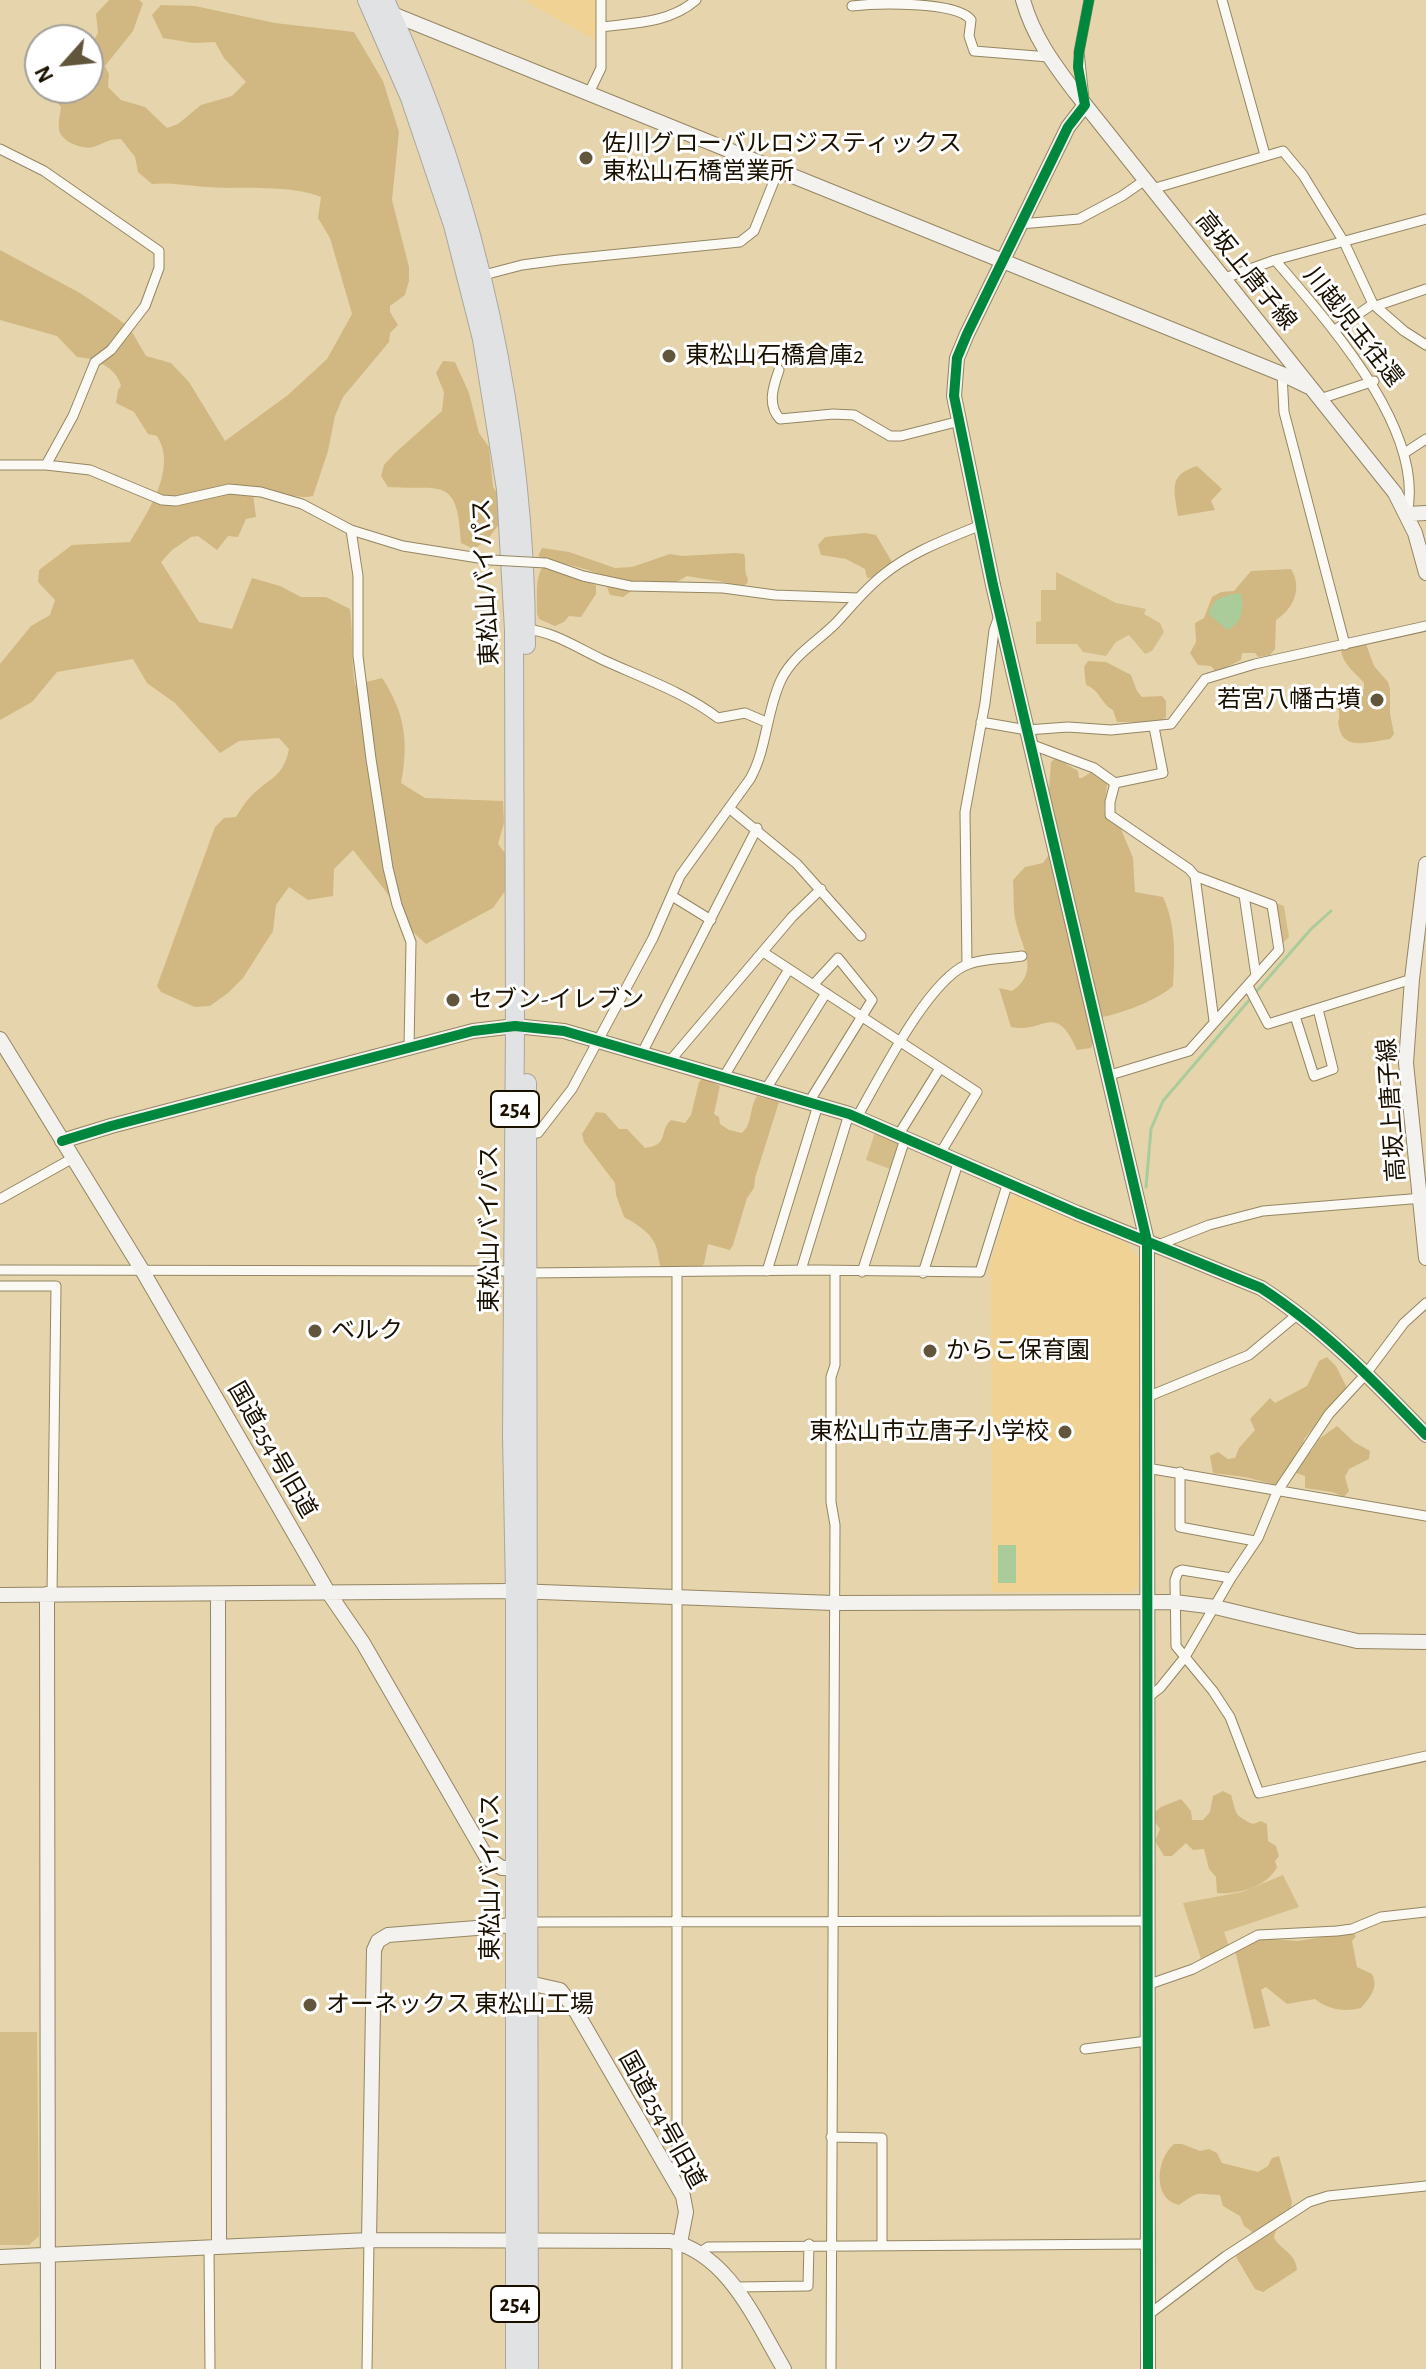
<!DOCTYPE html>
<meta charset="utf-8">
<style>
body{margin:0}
#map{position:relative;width:1426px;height:2369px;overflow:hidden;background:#e6d4ac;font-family:"Alegreya Sans",sans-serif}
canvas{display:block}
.north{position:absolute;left:24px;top:24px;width:80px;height:80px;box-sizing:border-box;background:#fff;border:2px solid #a39f99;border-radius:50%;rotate:243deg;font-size:22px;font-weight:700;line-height:32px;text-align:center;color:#1a1000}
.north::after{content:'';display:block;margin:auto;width:28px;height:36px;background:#61553c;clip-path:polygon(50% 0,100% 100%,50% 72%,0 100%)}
</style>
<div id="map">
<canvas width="1426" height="2369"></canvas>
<div class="north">N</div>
</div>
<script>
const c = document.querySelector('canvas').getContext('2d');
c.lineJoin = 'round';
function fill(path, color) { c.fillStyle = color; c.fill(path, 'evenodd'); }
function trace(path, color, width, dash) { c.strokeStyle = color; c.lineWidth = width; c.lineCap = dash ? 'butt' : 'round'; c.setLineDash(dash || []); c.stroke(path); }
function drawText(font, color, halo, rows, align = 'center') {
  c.font = font + ' "Alegreya Sans","Noto Sans JP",sans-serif'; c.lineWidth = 6; c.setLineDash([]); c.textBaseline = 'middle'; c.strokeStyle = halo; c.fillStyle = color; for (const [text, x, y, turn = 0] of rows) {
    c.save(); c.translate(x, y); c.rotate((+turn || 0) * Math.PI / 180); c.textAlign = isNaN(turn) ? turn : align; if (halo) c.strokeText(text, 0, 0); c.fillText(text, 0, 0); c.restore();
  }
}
fill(new Path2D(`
 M524,0H596L597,41Z
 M1016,1195L1128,1244L1139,1259L1138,1586L1132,1592H992L991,1277L988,1272L1010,1198Z`), '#f0d394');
fill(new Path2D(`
 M1056,572L1116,603L1146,609L1144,614L1160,623L1164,632L1152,651L1145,654L1129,635L1116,642L1106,656L1083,652L1077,644H1036V622L1041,621V590H1056Z
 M1275,903L1284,906L1289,937L1281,945Z
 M875,1132L899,1142L890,1169L866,1160Z
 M1283,1875L1299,1907L1224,1932L1229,1946L1202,1962L1183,1903L1242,1892Z
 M0,2032H37L39,2236L29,2245H0Z`), '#d5bd89');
fill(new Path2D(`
 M109,0H139L143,3L133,31L105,66L109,74L108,87L121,100L145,107L167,128L178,124L201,105L232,96L246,82L224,58L215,42L193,43L163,38L152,15L161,5L195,6L275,23L354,32L383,81L399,132L392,200L409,267V281L405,295L390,306V312L398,325L390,333L389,342L343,397L335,416L328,451L313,496C294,500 272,490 252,487L256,517L246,519L238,537L228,536L217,550L198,536L191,537L172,550L161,562L199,622L232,629L252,578L280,586L301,597H326L350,609C353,635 351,660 355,685L382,678C405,712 409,743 401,783L425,798L503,801L504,823L498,844L505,853V891L493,908L426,944L413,932L384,889L353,850L334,869L333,896L308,900L289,887L276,905L273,931L243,978L228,993L210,1006L195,1007L161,992L157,986L215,827L224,818L236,817C241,809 246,801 252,795C272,776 283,777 289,749L279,738L239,741L220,753L175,703L147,683L133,659L57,672L32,702L0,720V664L31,626L50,615L55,600L38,582L39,570L72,545L130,542C147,513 178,469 157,436L148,434L134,412L116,403L118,390L121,386C116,367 95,358 77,357L57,336L0,320V250L80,293L110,313L129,327L146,356L171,363L189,382L225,441L288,395L327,359L352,314L330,238L318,218L321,197C289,184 244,190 209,187C189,186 172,182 152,184L138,172L135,157L121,139C109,139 107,142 96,146C86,151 66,144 60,133C57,127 60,114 61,107L55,100L52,88H88V50L98,33L96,14Z
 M443,361L455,362L469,393L479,433L489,447L493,487L502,500L503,519L487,540L474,549L461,543C458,474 440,491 388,487L381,476L384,465L395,453L442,411L444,392L436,373Z
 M1197,466L1222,489L1211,501L1215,510L1178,516C1174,489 1168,475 1197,466Z
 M865,533L876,535L892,562L883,578H867L865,569L846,559L821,555L818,545L825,537Z
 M542,548L569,552L615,568L632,567L670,554L682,556L735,553L744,554C747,563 743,572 748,579L747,584L739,587C731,581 700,579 687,576L675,583L640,585L623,597L610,595L603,576C582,566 560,564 538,556Z
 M543,566L596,585V594L581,617L569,616L564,622L555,626L539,619L537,614C538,599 534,580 543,566Z
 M1291,569C1303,589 1293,609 1276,620L1275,649L1270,655L1258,657L1255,653H1242L1241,660L1216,672L1211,666L1198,665L1190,653L1196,642L1195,623L1204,618L1212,597L1221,592L1234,591L1251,571Z
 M1356,644H1366L1374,666L1388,682L1390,689V714L1394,734L1390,739C1373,741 1343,752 1339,727C1337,717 1340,723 1339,713C1339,706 1334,701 1333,694L1364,689V683C1355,672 1342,664 1341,649Z
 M1088,661L1106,662L1131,675L1137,691L1142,697L1162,696L1166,701V717L1160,722H1117L1113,710C1101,704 1100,690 1086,685L1084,667Z
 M1056,758L1078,771L1079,778H1082L1093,771L1107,784L1104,811L1107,818L1121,829L1133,858L1135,892L1163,897C1176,924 1175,957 1173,986C1154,1003 1114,1016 1088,1020L1094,1040L1091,1048L1077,1050C1055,1000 1044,1034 1011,1027L999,988L1012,991C1042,971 1020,946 1015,918C1013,906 1014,892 1013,880L1025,867L1043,863L1061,838L1055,823L1049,790L1051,762Z
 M703,1078L720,1086L714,1114L719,1117L720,1124L729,1130L742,1133C753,1123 749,1108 757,1096L779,1102L755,1178L754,1188L747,1198L733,1245L730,1250L708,1244L704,1264L700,1268L662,1269C657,1259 659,1253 655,1244C650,1232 635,1223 624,1217L616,1195L615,1183L584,1142L582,1134L596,1112L605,1113L619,1129H627L645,1148C670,1145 658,1132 671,1120L685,1123L691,1115L699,1082Z
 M1327,1357L1336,1366L1347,1388L1304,1439L1303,1445L1311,1452L1319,1439L1337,1426L1354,1442L1370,1451L1369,1459L1349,1469L1345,1477L1349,1491L1344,1497L1332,1492L1305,1488V1476L1287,1470L1277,1485L1245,1477L1213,1473L1210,1456L1218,1452L1228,1459L1235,1458L1239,1448L1255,1430L1250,1419L1270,1398L1275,1403L1307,1386L1319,1361Z
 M1223,1791L1231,1795C1237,1814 1233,1815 1253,1824L1261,1821L1267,1824L1268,1841L1276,1846L1279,1856L1275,1861L1277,1867C1268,1886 1238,1895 1217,1893L1216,1877L1209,1869L1204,1849L1193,1850L1186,1843L1172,1856H1164L1155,1841L1160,1829L1155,1822V1812L1161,1807L1181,1799L1191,1811L1192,1820H1203L1210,1812L1213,1796Z
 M1352,1932L1356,1936L1352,1941L1357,1967L1372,1974C1379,1988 1370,1997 1361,2008C1344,2012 1329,2010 1315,1999L1287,2004L1266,1987L1261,1990L1270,2026L1254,2029L1235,1950L1257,1938L1298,1941Z
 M1174,2144H1182L1200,2151L1209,2149L1217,2153L1222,2163L1258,2172L1268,2166L1272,2158L1279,2156L1292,2202C1290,2217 1276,2224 1274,2238C1283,2252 1295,2252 1297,2270L1263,2292L1255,2289L1236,2257L1254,2233L1244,2226L1240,2216L1223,2206L1220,2195C1194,2194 1201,2190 1179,2205C1152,2199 1156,2159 1174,2144Z`), '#d1b882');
fill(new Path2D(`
 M1232,594H1241C1244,608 1242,624 1227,630L1208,613L1216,600Z
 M998,1545H1016V1583H998Z`), '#aacc9b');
trace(new Path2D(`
 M1256,992L1311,929L1331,911
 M1146,1187L1151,1129L1163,1101L1251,998`), '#aacc9b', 3);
const street = new Path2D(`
 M1222,0L1265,155
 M852,6C876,3 957,1 971,20L969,36L974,51L1049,57
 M601,27C634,23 670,23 696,0
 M588,95L601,68V0
 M1084,99L1079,52L1089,0
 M0,149L44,171L159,251V268L145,306L111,350L95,362L73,416L46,465
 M1152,189L1283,151L1303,175L1344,242L1373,304L1404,331L1426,345
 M1020,224L1079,219L1122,196L1145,180
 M1275,260C1326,320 1426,429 1407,514
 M480,276L522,265L559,260L740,242L754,231L778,171
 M1225,278L1275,260L1426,219
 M1376,306L1426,289
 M1335,330L1373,304
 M779,370C773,387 767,405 780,419L833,414L854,415L890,436H901L960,421
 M1282,374L1284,412L1345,645
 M1320,399L1374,381
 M1406,452L1426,439
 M0,465H46L90,470L162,500L176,501L229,489L261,492L302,504L351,530L403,546L491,560
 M351,530L358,576V656L371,759L388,868L397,905L411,942L409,1047
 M546,563L583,576L630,586L723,588L775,595L858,598
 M526,629C554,632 576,647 601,659C640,677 684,692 718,718L745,713L766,722
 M981,722L1027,730L1068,727L1111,730L1171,724L1205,679L1255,664L1426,626
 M1030,744L1094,768L1115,783L1163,773L1154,727
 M1115,783L1110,802V815L1189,869L1195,876
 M729,808L797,864L861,936
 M1244,895L1256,976
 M672,896L711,920
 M763,952L977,1092L941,1152
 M967,965L965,812L985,703L994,630L999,616
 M1248,986L1268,1024L1412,979
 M1295,1016L1314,1076L1333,1069L1318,1009
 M641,1055L757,828
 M669,1062L792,917L821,889
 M1107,1076L1189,1051L1279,950L1272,905L1195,876L1214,1021
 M723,1078L789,969
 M766,1089L826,993
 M809,1102L872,1000L838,958L814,984
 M857,1117C879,1079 927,982 966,965C981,958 1005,959 1022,956
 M527,1132L538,1133L572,1089L653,938L680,876L750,779C767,749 766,712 781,680C793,655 817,642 836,623C851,607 865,589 883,575C911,552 947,539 981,525
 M899,1134L940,1068
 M0,1199L73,1158
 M1158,1245L1209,1225L1263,1211L1423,1198
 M0,1270L513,1271
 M801,1270L849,1114
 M767,1271L818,1105
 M862,1272L905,1139
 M528,1273L817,1270L980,1272L1008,1182
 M923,1273L959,1160
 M0,1286H56L52,1594
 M1147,1397L1249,1355L1298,1314
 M1147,1468L1426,1516
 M1180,1472V1527L1255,1541
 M1231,1578L1182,1570L1178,1572L1175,1580L1176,1646L1213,1691L1230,1717L1259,1793L1426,1756
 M1147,1698L1160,1688L1185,1657L1231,1578L1258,1538L1277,1492L1329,1414L1365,1375L1404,1323L1426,1303
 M528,1922L1147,1921
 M1147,1985L1193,1969L1258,1935L1337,1931L1352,1929L1381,1917L1426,1912
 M1085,2049L1147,2041
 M831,2137L882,2138V2245
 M673,2180L677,2163V1272
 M677,2242V2369
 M209,2248L210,2369
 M699,2253L708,2247L1148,2244
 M736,2287L808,2286L809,2244
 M1148,2315L1226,2256L1309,2202L1328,2196L1426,2186
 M367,2369L369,2240
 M831,2369L835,1525L831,1502V1377L835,1365V1271`);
const secondary = new Path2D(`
 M1023,0C1033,36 1053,63 1075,92L1395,493L1415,533L1426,573
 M385,11L1282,374L1311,388
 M1085,105L1068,127L967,334L957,358L954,396L993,585L1147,1241L1148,2369
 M1407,514L1426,513
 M1426,864L1412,979L1406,1063L1426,1258
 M0,1039L142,1270L328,1592L363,1643L487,1858L502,1868H515
 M62,1141L111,1126L473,1031L515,1026L564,1031L849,1114L1077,1213L1261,1288C1323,1328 1375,1382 1426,1435
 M47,1594L48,2369
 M218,1594L219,2247
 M0,1595L515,1591L833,1603L1175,1602L1215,1607L1357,1641L1426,1642
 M529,1983L560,1990L574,2008L683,2196L686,2212L680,2243
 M369,2240L374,1950L378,1941L388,1935L514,1925
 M0,2257L369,2240L670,2241C729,2254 756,2322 784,2369`);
const highway = new Path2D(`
 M367,0L410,98L453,225L482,339L506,489L514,630L515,1026L512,1435L515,1591V2369
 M385,0C478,198 526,427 526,645
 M527,1083L529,2369`);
trace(street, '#948663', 11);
trace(secondary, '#948663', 16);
trace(highway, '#aba69c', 20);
trace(street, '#fbf9f3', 9);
trace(secondary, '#f4f2ee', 14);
trace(highway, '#e1e2e4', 18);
const streetBridge = new Path2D(`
 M491,560L546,563`);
trace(streetBridge, '#948663', 11, []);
trace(streetBridge, '#fbf9f3', 9);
trace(new Path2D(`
 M1089,0L1079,52L1078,67L1085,105L1068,127L967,334L957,358L954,396L993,585L1147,1241L1148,2369
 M62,1141L111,1126L473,1031L515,1026L564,1031L849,1114L1077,1213L1261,1288C1323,1328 1375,1382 1426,1435`), '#00873e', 10);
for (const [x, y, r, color] of [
 [586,158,8,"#61553c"],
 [669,356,8,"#61553c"],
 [1377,700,8,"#61553c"],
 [453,1000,8,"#61553c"],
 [315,1331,8,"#61553c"],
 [930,1351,8,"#61553c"],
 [1065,1432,8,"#61553c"],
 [310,2005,8,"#61553c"]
]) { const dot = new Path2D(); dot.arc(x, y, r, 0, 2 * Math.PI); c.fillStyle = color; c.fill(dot); trace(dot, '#fff', 3); }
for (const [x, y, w] of [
 [515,1109,48],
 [515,2304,48]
]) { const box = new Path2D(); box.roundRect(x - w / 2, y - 18, w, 36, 6); c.fillStyle = '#fff'; c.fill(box); trace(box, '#1a1000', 2); }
drawText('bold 22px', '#1a1000', null, [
 ["254",515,1109],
 ["254",515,2304]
]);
drawText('24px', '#1a1000', '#fff', [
 ["佐川グローバルロジスティックス",602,144],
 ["東松山石橋営業所",602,172],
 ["東松山石橋倉庫2",685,356],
 ["若宮八幡古墳",1361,700,"right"],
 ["セブン-イレブン",469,1000],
 ["ベルク",331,1331],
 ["からこ保育園",946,1351],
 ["東松山市立唐子小学校",1049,1432,"right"],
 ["オーネックス 東松山工場",326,2005]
], 'left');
drawText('24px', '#1a1000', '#fff', [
 ["高坂上唐子線",1246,271,51],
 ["川越児玉往還",1353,327,52],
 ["東松山バイパス",486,582,-93],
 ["高坂上唐子線",1392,1110,-94],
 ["東松山バイパス",490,1229,-90],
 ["国道254号旧道",272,1450,60],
 ["東松山バイパス",491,1877,-90],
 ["国道254号旧道",662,2120,61]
]);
</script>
